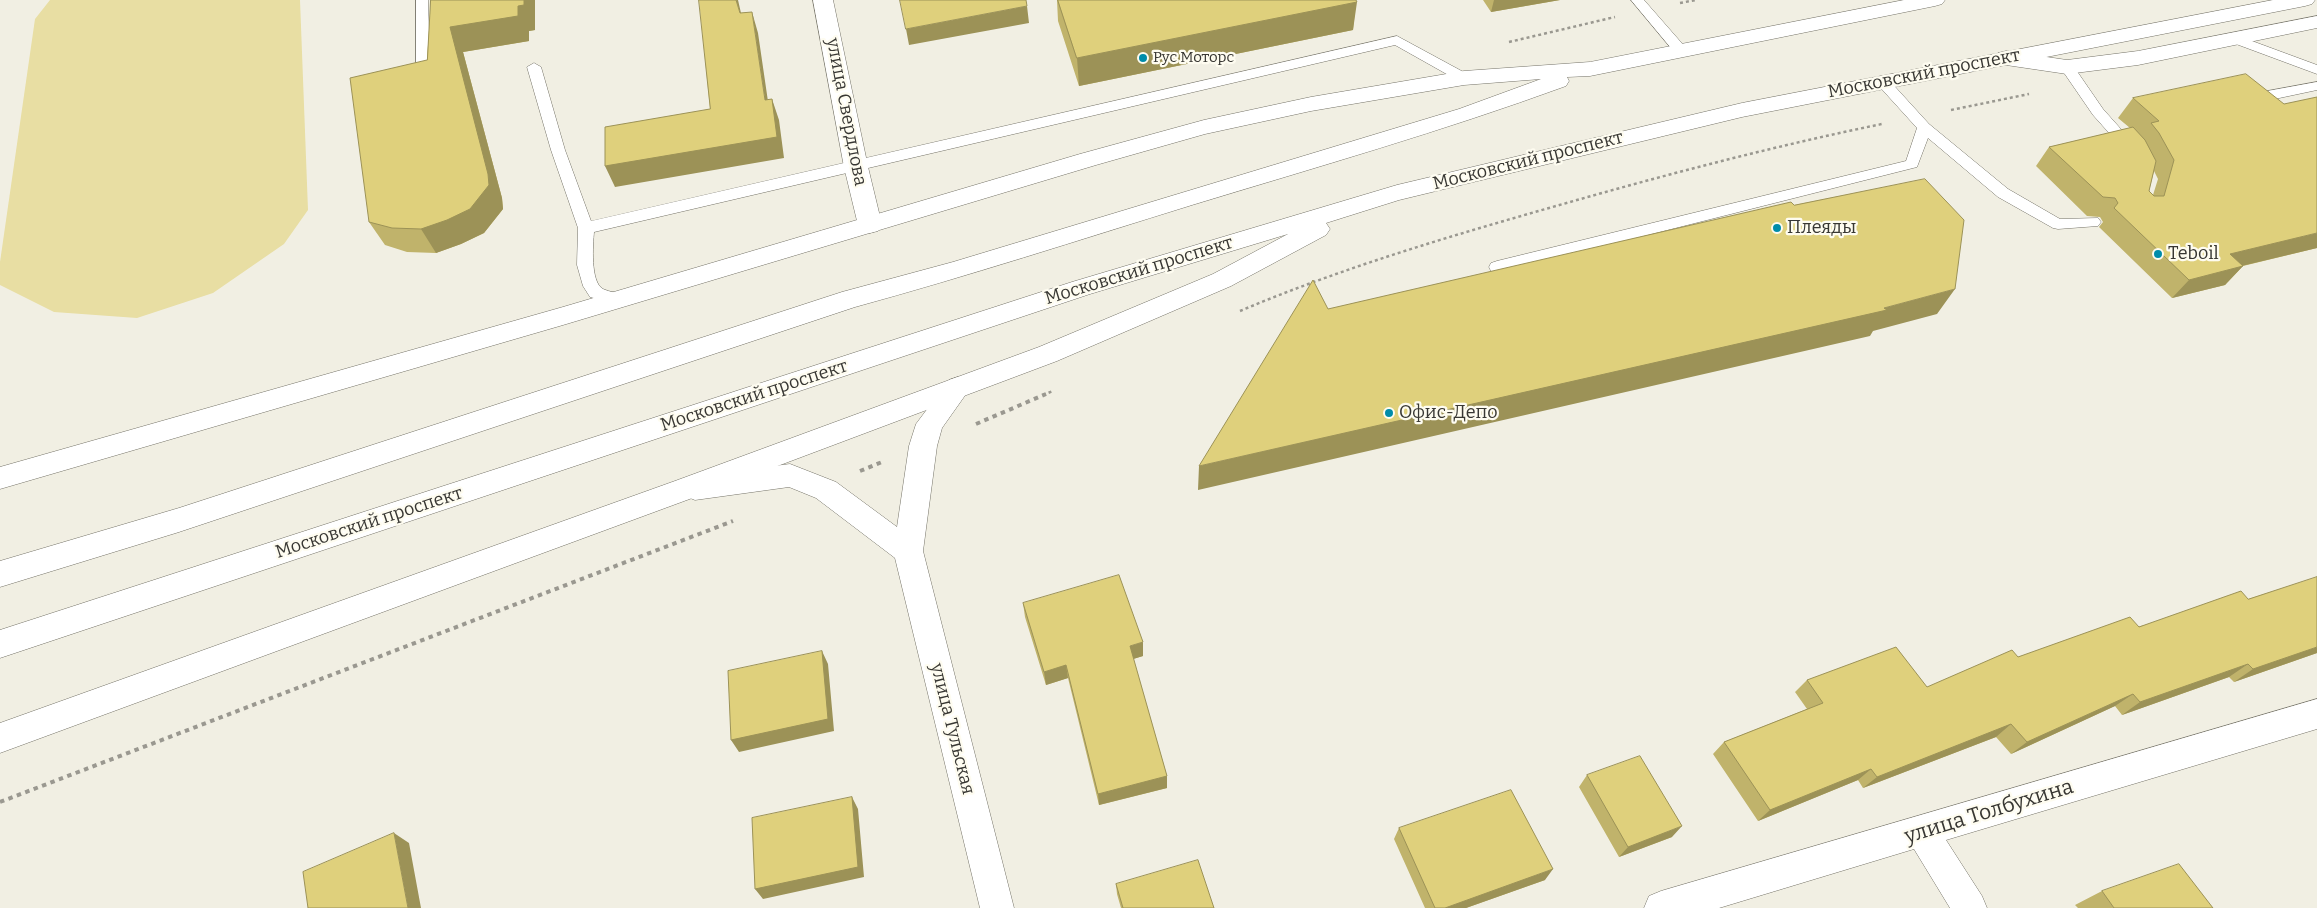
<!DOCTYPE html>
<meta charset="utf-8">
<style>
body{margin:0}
canvas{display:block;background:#f1efe3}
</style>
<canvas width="2317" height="908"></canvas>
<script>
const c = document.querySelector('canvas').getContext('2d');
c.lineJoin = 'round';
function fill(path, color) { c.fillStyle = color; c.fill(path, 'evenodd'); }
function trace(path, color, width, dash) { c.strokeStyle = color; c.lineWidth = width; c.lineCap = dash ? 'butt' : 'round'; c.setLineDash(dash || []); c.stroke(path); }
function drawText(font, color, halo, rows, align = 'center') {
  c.font = font + ' Bitter,serif'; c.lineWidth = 4.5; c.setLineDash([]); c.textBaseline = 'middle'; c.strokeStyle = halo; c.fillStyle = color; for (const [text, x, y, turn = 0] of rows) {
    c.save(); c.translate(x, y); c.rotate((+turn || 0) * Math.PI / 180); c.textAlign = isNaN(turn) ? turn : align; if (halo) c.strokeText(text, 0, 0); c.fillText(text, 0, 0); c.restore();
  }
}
fill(new Path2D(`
 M50,0H300L308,210L284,244L213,293L137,318L54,312L0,285V262L35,19Z`), '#e8dea3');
const service = new Path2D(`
 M416,0H428L430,63L423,67L416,63Z
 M1631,0H1644L1686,48L1688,51L1686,54H1676Z
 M2233,34L2317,65V74L2228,41L2226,38Z
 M1397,36L1469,75L1471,78L1469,81H1459L1395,45L594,232C593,244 590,282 603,289C609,292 619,293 626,295L628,299L626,303L620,305L590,297L583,286L577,265L578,228L551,150L527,67L534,63L541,67L565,150L591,221Z
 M2067,63L2072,64L2103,109L2136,146L2138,149L2136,152H2126L2093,115L2060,67Z
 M1883,78L1888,79L1929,124L2008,189L2060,219L2098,218L2101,222L2098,226L2058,229L2053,228L1998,197L1928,138L1917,167L1497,273L1491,271L1489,267L1491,263L1497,261L1906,161L1917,128L1878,85L1876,82Z
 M2317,82V90L2251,104L2244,99L2251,94Z`);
const minor = new Path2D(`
 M813,0H833L868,167L882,225L878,231L870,233L862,231L858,225L844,167Z
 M2317,699V729L1946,840L1982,896L1987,908H1950L1914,849L1719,908H1644L1649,896L1661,891Z`);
const tertiary = new Path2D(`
 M2317,16V28L2138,65L2067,74L2006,65L1998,63L1995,58L1998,53L2006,51L2067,60L2138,51Z
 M958,377L967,380L971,387L942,428L937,446L923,551L1014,908H980L895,558L816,498L789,487L695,500L685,496L681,488L685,480L695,476L790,464L836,482L897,527L909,446L916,424L949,380Z`);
const primary = new Path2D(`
 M1904,0H1945L1942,4L1935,6L1590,76L1567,77L1569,81L1566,86C1443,131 1317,167 1192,205C1079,240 968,276 855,307L179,532L0,587V561L179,508L842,292L953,262L1459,109L1541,79L1464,85L1311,111L1205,134L1096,165L563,325L0,489V467L563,307L1080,154L1204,120L1311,97L1464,71L1590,62Z
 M2273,0H2315L2312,4L2305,6L1742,117L1399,200L1326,223L1330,229L1326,235L1231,286L1057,361L695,497L0,753V723L675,481L1039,347L1213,274L1288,234L1090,294L0,658V630L1072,282L1397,185L1742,103Z`);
trace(service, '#757368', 1);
trace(minor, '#757368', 1);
trace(tertiary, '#757368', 1);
trace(primary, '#757368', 1);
trace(new Path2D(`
 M1680,3L1696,0
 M1509,42L1615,17
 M1951,110L2029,94
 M1240,311C1344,267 1454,235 1563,204C1668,174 1775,146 1882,124
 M1043,395L1053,391`), '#9a9890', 2.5, [3, 3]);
trace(new Path2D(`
 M976,424L1046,394
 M860,471L882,462
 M0,802L733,521`), '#9a9890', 4, [4.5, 4.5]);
fill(service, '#fff');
fill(minor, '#fff');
fill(tertiary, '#fff');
fill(primary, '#fff');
fill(new Path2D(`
 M431,0L535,30L529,31V41L463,52L502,198L503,209L484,233L461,244L436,253L407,252L385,245L369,222L427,60Z
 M1057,0H1356L1353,30L1079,86L1058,21Z
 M1483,0H1560L1491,12Z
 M2133,98L2317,248L2243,266L2225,285L2172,298L2099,227L2103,222L2100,217L2087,216L2036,166L2049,147L2130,128L2118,118ZM2154,171L2158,179L2153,195L2149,191Z
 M2248,599L2317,653L2234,682L2229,677L2122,715L2115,706L2011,754L1996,737L1863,788L1858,780L1758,821L1713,754L1724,742L1807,709L1795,692L1807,680L1927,687L2018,657Z
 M1023,603L1143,656L1133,659L1167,776V788L1099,805L1068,678L1046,685L1025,617Z
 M1587,775L1672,837L1619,857L1579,787Z
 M1399,828L1545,880L1466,908H1425L1394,839Z
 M1116,884L1214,908H1121L1117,894Z
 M2102,891L2213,908H2078L2075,905Z`), '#c0b36b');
fill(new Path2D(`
 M524,0H535V30L529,31V41L463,52L502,198L503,209L484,233L461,244L436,253L421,229L450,27L518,6Z
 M736,0H738L746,35L740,13Z
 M1494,0H1560L1491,12Z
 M1357,2L1353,30L1079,86L1077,58Z
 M1027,6L1029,23L909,45L906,29Z
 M752,12L758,33L771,122L765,100Z
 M772,99L779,120L784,158L615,187L605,166Z
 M2317,233V248L2212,273L2230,254Z
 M2243,266L2225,285L2172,298L2189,280Z
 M1955,289L1937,314L1873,331L1870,336L1198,490L1199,466L1884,308Z
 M1143,642V656L1130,660V646Z
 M2317,647V653L2234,682L2253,669Z
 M822,651L828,664L834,731L739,752L731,740Z
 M2248,664L2229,677L2122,715L2140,702Z
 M1066,665L1068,678L1046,685L1044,672Z
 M2133,694L2115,706L2011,754L2027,742Z
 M2011,724L1996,737L1863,788L1877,777Z
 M1871,769L1858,780L1758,821L1770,810Z
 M1167,776V788L1099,805L1098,794Z
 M852,797L858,809L864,877L763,899L755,889Z
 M1682,826L1672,837L1619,857L1628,847Z
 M394,833L409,843L421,908H408Z
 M1553,869L1545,880L1466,908H1445Z`), '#9c9257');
const building = new Path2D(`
 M431,0H524V5L518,6V16L450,27L488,174L489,185L470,209L447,220L421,229L392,228L369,222L350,78L427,60Z
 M699,0H736L740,13L752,12L765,100L772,99L777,137L605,166V127L710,109Z
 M900,0H1026L1027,6L906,29Z
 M1058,0H1356L1357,2L1077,58Z
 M2246,74L2284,104L2317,97V233L2230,254L2243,266L2189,280L2114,208L2118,203L2115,198L2103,197L2049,147L2133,127L2145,140L2156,161L2149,191L2154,196H2164L2174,160L2159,133L2151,123L2159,121L2133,98Z
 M1925,179L1964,220L1955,289L1884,308L1887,310L1199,466L1313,280L1328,309L1791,202L1794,205Z
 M1119,575L1143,642L1130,646L1167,776L1098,794L1066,665L1044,672L1023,603Z
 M2317,577V647L2253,669L2248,664L2140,702L2133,694L2027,742L2011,724L1877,777L1871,769L1770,810L1724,742L1823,703L1807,680L1896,647L1927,687L2012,650L2018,657L2130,617L2139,627L2241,591L2248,599Z
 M822,651L828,719L731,740L728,671Z
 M1640,756L1682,826L1628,847L1587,775Z
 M1511,790L1553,869L1445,908H1435L1399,828Z
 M852,797L858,867L755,889L752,818Z
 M394,833L408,908H308L303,872Z
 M1198,860L1214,908H1123L1116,884Z
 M2179,864L2213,908H2114L2102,891Z`);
fill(building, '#dfd07c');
trace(building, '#9c9257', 1);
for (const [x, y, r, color] of [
 [1143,58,5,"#008caa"],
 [1777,228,5,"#008caa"],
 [2158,254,5,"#008caa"],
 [1389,413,5,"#008caa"]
]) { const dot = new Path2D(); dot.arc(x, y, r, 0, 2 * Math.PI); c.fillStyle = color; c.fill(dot); trace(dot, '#fefcf0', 2); }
drawText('15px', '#383733', '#fefcf0', [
 ["Рус Моторс",1153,58]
], 'left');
drawText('18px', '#383733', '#fefcf0', [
 ["Московский проспект",1924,74,-11],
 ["улица Свердлова",846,112,79],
 ["Московский проспект",1528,161,-14],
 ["Московский проспект",1139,271,-17],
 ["Московский проспект",754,396,-18],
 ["Московский проспект",369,523,-18],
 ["улица Тульская",952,729,76]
]);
drawText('18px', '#383733', '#fefcf0', [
 ["Плеяды",1787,228],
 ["Teboil",2168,254],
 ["Офис-Депо",1399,413]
], 'left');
drawText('21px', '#383733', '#fefcf0', [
 ["улица Толбухина",1989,812,-17]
]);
</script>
